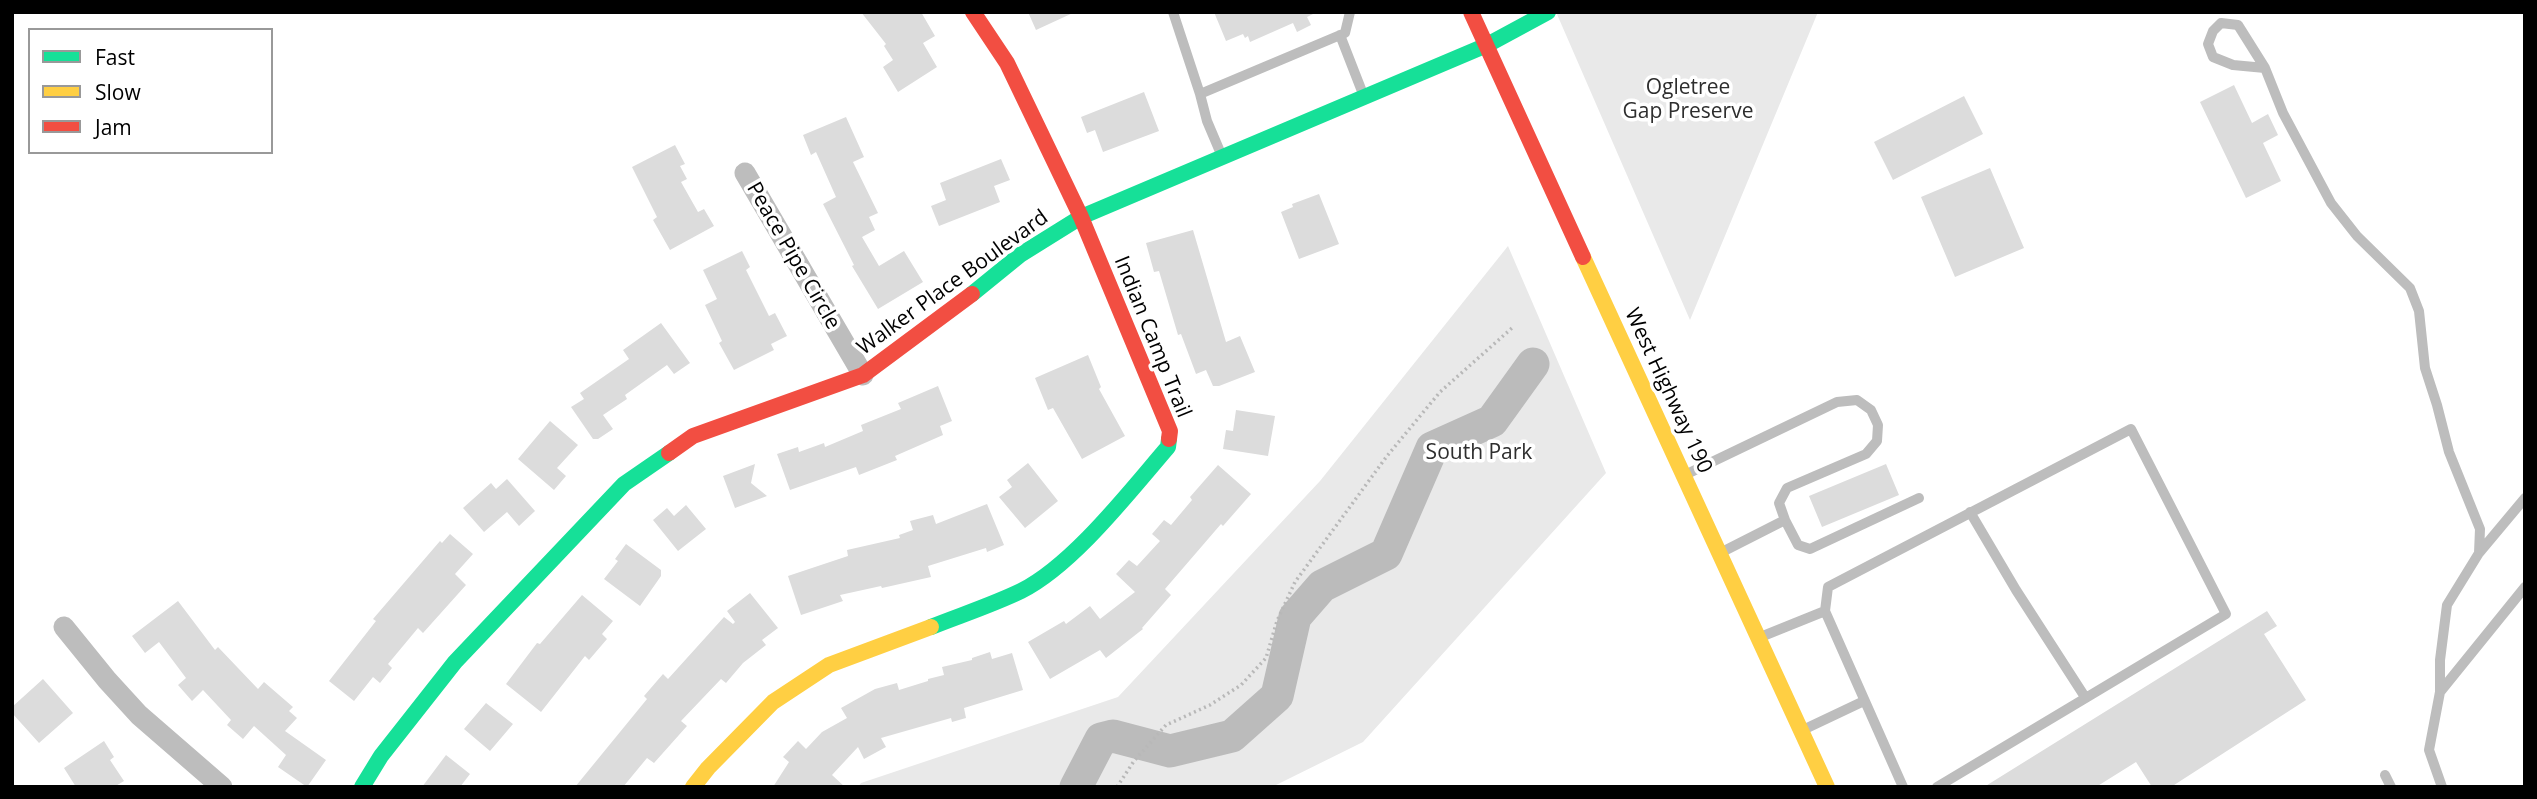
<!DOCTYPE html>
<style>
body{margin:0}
#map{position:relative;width:2537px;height:799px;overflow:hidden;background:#fff;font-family:"Open Sans",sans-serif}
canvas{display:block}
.frame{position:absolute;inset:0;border:14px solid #000;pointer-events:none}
.legend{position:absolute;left:28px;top:28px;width:245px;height:126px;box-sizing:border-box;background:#fff;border:2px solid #999;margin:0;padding:9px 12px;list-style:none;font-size:21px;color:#000}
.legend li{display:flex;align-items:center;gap:14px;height:35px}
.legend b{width:35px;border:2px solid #999}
</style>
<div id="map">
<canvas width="2537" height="799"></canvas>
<div class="frame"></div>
<ul class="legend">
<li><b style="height:9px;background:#16e098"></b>Fast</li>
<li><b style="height:9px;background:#ffcf43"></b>Slow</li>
<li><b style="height:9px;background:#f24e42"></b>Jam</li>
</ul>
</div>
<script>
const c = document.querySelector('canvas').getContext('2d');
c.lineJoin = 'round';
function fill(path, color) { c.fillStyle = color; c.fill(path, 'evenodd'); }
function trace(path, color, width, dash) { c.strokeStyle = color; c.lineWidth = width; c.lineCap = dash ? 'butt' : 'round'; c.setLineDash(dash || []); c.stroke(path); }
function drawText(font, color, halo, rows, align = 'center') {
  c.font = font + ' "Open Sans",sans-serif'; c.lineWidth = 7; c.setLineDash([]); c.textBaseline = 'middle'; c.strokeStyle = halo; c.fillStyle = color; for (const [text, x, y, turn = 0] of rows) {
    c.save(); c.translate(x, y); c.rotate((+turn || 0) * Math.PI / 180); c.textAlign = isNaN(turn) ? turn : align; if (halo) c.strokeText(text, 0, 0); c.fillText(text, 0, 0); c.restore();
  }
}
fill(new Path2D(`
 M1556,12H1818L1690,320Z
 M1508,246L1606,473L1363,742L1272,787H858L861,783L1118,697L1320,481Z`), '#e9e9e9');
trace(new Path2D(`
 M1076,787L1101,739L1113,736L1170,751L1232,736L1277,696L1295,617L1322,586L1386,554L1432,448L1492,421L1533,364`), '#bbb', 33);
fill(new Path2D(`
 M861,12H921L935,36L923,43L937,67L898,92L883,67L893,60L884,46L886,44Z
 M1028,12H1075L1036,30Z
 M1214,12H1317L1307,17L1311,25L1297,32L1293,23L1250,42L1248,36L1245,38L1243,34L1226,41Z
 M2234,85L2252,123L2268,114L2278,135L2263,143L2281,181L2246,198L2200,102Z
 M1144,92L1159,131L1103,152L1095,130L1087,133L1081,117Z
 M1964,96L1983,134L1893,180L1874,142Z
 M846,117L864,157L853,162L878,213L869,217L875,230L862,237L879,266L904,251L923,282L878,309L852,266L854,265L823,204L836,197L816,152L811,155L803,135Z
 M675,145L685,164L680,166L687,179L681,182L698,212L704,209L714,226L670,250L653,220L657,217L632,167Z
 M1001,159L1010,180L994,186L1000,202L939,226L931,206L946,200L940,183Z
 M1990,168L2024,248L1955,277L1921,197Z
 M1319,194L1339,244L1299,259L1281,212L1293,207L1292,204Z
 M1193,230L1226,342L1240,336L1255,372L1219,386H1213L1206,370L1196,374L1181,334L1178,335L1159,271L1154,272L1146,243Z
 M742,251L750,267L746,270L769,316L775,313L787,336L771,344L774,350L734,370L719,343L722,341L705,305L717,299L703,270Z
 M661,323L690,363L674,374L667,365L625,395L627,399L603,415L613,429L598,439H593L571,407L584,399L580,393L629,359L623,350Z
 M1088,355L1101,387L1099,389L1125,436L1082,459L1053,408L1048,410L1035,378Z
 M938,386L952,421L940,426L943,435L895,456L897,460L859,475L856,467L790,490L777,454L798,447L799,452L824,443L825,447L863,431L861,425L901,409L898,403Z
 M1236,410L1275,416L1268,456L1223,449L1226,430L1233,431Z
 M550,421L578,445L557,468L566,476L554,490L518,459Z
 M1028,463L1058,501L1025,528L999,497L1012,487L1007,480Z
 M755,464L751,483L767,496L735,508L723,476Z
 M1886,464L1899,495L1822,527L1809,496Z
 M1218,465L1251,494L1223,526L1221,524L1165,589L1171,595L1142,628L1143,629L1106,658L1100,650L1050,679L1028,642L1064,621L1066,624L1090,606L1100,619L1135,592L1116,574L1129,560L1137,566L1160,541L1152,534L1164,520L1171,525L1192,500L1190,497Z
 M507,479L535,511L519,526L507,512L484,532L463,508L491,483L496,489Z
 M987,504L1004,545L987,552L986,548L928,566L931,577L882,588L881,586L840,595L843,601L801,615L788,576L848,556L847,550L900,538L899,535L913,530L910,521L933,515L936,524Z
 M686,505L706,529L678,551L653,520L667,508L674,516Z
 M450,534L473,554L455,574L466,585L423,633L418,628L388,664L392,668L380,683L373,677L354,701L329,681L376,621L373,619L440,541L442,543Z
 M626,544L661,570V576L640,606L604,579L618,561L615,559Z
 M750,593L778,628L762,640L766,645L743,663L726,683L721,679L681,721L687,726L654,763L647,758L623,787H575L647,699L644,696L663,674L668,679L724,617L733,624L735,622L727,611Z
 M582,595L613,621L602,634L607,639L589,660L585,656L541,712L506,684L537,643L540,644Z
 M178,601L215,650L218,647L258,689L264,682L293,707L289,711L297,718L285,731L326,760L307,787L278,767L286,755L254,726L243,739L227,725L231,720L203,690L192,701L178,685L186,678L159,642L145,653L132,636Z
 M2267,611L2277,626L2264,634L2306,700L2171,787H2152L2136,762L2096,787H1984Z
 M990,652L992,659L1012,653L1023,690L964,708L966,718L952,722L951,718L881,738L886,747L864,759L858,747L832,775L845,787H773L789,762L783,757L798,741L806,749L822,732L847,718L841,708L875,689L897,683L899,690L928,681V679L944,675L942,667L972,660V658Z
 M43,679L73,713L39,743L12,713V707Z
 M486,703L513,724L490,751L464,729Z
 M104,741L114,757L110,760L124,781L114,787H76L64,768Z
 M446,755L470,774L460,787H422Z`), '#dcdcdc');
trace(new Path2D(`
 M1117,787L1134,761L1166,725L1210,705L1241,685L1266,658L1277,621L1295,582L1387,456L1440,392L1512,328`), '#b8b8b8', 3.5, [2, 3.5]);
trace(new Path2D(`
 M1173,12L1200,94L1345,33L1350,12
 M1340,35L1363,94
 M2265,68L2233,65L2213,57L2208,44L2213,31L2221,23L2238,25L2265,68L2283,113L2331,203L2357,236L2410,288L2419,311L2425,368L2437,405L2449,452L2480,529L2479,553L2447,605L2440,660V692L2429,750L2442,787
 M1200,94L1207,121L1221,154
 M1689,473L1837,402L1857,400L1871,410L1878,425L1877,441L1866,454L1787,488L1779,503L1785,520
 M1970,512L2016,590L2085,697
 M1722,552L1785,520L1798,545L1810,549L1919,498
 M2479,553L2525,498
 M1825,611L1828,587L2131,429L2226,614L1937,787
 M1763,636L1825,611L1903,787
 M2440,692L2525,587
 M1807,728L1864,701
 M2385,775L2391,787`), '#bdbdbd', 10);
trace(new Path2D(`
 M745,173L863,375
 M64,627L107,680L139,715L222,787`), '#bdbdbd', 21);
trace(new Path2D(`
 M972,294L1020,255L1081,217L1487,45L1548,12
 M931,627C961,615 992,605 1021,591C1073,565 1130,491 1168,447L1169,439
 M362,787L381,756L455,662L624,484L669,453`), '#16e098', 16);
trace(new Path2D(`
 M1583,257L1827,787
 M693,787L708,768L773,702L829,665L931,627`), '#ffcf43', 16);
trace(new Path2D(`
 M973,12L1007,63L1081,217L1170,431L1169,439
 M1471,12L1583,257
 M669,453L693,436L863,375L972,294`), '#f24e42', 16);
drawText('21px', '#2e2e2e', '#fff', [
 ["Ogletree",1688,88],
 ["Gap Preserve",1688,112],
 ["South Park",1479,453]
]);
drawText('21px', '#000', '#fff', [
 ["Peace Pipe Circle",793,256,60],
 ["Walker Place Boulevard",953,283,-36],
 ["Indian Camp Trail",1152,337,68],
 ["West Highway 190",1668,391,65]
]);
</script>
